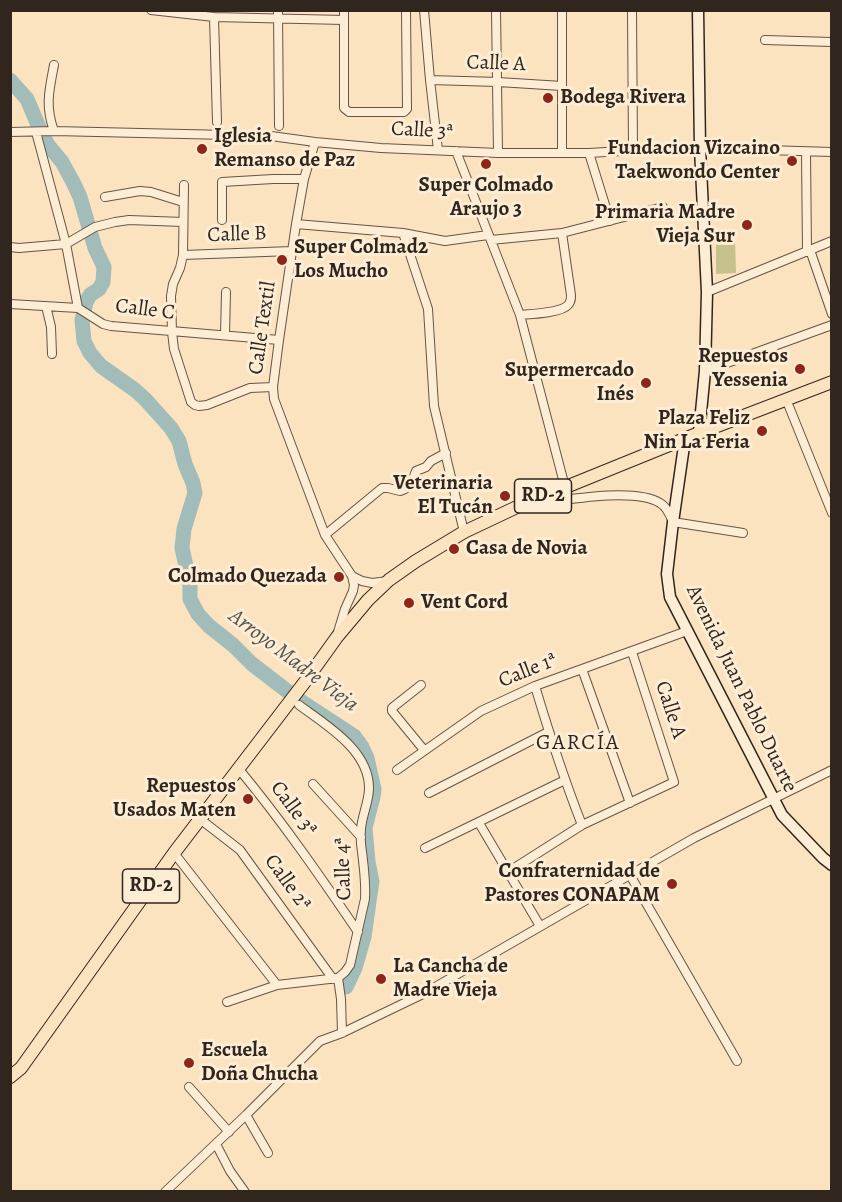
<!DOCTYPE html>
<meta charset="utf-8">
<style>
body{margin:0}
#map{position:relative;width:842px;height:1202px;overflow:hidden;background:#fce3bf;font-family:Alegreya,serif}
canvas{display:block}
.frame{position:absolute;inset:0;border:12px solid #31261e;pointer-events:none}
</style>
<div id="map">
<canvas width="842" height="1202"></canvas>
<div class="frame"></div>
</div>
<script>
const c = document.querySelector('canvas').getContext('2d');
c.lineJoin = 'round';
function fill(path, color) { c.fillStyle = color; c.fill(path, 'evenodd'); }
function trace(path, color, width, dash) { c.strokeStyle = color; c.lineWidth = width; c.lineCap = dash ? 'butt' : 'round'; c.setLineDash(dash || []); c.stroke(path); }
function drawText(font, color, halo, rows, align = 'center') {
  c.font = font + ' Alegreya,serif'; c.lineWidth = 6; c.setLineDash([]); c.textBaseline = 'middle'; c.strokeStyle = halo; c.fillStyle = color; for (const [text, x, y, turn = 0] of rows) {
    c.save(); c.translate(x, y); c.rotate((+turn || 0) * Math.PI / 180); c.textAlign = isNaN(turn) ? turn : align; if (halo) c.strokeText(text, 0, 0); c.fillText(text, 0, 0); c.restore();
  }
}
fill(new Path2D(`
 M735,238L736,273L716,274V239Z`), '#c7c18c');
trace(new Path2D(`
 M10,80L27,99L41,132L48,145L62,162L73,182L80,197L95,248L104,267L103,282L99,289L90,295L86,302L82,320L84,341L90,353L101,366L135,390L145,399L171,428L179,441L185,464L193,483L195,493L184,529L182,548L190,584V599L198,614L209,626L233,645L252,664L299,700L354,736L362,747L367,758L374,789L373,797L365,828L368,862L372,881L364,937L355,968L346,987`), '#a2bcba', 15);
const street = new Path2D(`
 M151,10L214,17L344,20
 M278,10L279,126
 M344,10V108L349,112H404L407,109L406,10
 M424,10L430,80L438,150
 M496,10L498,153
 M562,10V153
 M632,10L633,150
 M214,17L217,122
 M765,40L832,42
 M430,80L498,82L562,86
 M54,131C45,106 49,91 54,65
 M10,132L54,131L271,136L315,142L381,148L498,153H589L688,147L700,148L832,152
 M36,132L66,244L78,308
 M315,142L304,179L296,224L279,340L273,387L274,399L325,535L352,576L362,581L372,583L388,581
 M456,151L520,315L565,487
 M806,152L807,252
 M589,153L610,221
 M184,185L183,255L180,268L173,284L171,296L172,332L174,349L191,402L195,405L199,406L207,405L250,388L273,387
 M105,197L140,191L151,192L183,202
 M222,220V182L273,179H304
 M296,224L403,233L445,241L488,235
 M403,233L428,309L434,406L464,532
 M491,240L562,233L663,207
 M10,247L19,248L66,244L95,227L115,222L129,220L183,222
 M810,250L832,314
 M183,255L292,251
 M707,292L832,241
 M10,304L78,308L103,324L111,326L279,340
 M46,306L51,327L52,354
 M520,315C531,314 561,313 568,305C571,302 571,299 571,295L562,233
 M225,335L226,292
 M705,371L832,325
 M786,399L832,513
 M535,504C565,500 635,487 660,503C667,507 670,515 673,522L743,533
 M325,535L382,488H388L400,491L405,489L412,481L416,471L426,467L431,461L446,453
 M338,632L345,609L353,591L354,585L352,576
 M582,669L630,803
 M421,685L392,708V711L424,750
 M535,686C549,733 564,779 582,825
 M238,768C282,821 320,876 358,932
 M397,770L481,711L535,686L687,631
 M313,784L361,837
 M429,793L548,732
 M200,819L240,850L333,979
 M479,823L540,926
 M425,848L565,780
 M174,853L277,985
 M508,872L582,825L674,782L632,652
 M630,875L737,1061
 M338,978L341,999L342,1033
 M227,1002L277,985L338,978L345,972L350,965L365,899C366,883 364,868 362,852C361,845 360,837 361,829C362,815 369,802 369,788C369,750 326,725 299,705
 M189,1087L229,1132
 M246,1115L268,1153
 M216,1144L230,1171L245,1192
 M165,1192L246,1115L320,1041L342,1033L423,994L694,838L832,770`);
const secondary = new Path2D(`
 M698,10L700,148L707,292L705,371L699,433
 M685,439L673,522L667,574L670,597L782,815L823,858L832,865`);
const primary = new Path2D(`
 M10,1077L21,1068L174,853L304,683L337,637L368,600L389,580L416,561L464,532L519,506L699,433L832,382`);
trace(street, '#645546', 10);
trace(secondary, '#31261e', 13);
trace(primary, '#31261e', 14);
trace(street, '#fdedd5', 8);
trace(secondary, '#fdedd5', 10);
trace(primary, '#fce3bf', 12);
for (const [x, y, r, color] of [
 [548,98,6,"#8f2418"],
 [202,149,6,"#8f2418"],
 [792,161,6,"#8f2418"],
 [486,164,6,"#8f2418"],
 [747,225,6,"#8f2418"],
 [282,260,6,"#8f2418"],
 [800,369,6,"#8f2418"],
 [646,383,6,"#8f2418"],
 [762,431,6,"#8f2418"],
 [505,496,6,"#8f2418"],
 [454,549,6,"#8f2418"],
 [339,577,6,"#8f2418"],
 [409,603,6,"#8f2418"],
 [248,799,6,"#8f2418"],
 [672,884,6,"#8f2418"],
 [381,979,6,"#8f2418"],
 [189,1063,6,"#8f2418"]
]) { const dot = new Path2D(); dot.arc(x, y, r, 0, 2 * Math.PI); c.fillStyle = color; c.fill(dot); trace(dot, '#fdedd5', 2); }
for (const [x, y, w] of [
 [543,496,57],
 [151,886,57]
]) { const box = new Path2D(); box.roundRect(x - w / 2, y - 17, w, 34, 4.5); c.fillStyle = '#fdedd5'; c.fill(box); trace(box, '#31261e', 1.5); }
drawText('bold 20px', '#31261e', null, [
 ["RD-2",543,496],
 ["RD-2",151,886]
]);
drawText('21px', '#31261e', '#fdedd5', [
 ["Calle A",496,64,2],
 ["Calle 3ª",422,131,3],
 ["Calle B",237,235,-2],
 ["Calle C",145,310,7],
 ["Calle Textil",263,328,-82],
 ["Calle 1ª",528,671,-22],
 ["Avenida Juan Pablo Duarte",741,689,64],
 ["Calle A",670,710,72],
 ["Calle 3ª",293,809,53],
 ["Calle 4ª",344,869,-92],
 ["Calle 2ª",287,883,54]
]);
drawText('bold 21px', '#31261e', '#fdedd5', [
 ["Bodega Rivera",560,98,"left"],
 ["Iglesia",214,137,"left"],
 ["Remanso de Paz",214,161,"left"],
 ["Fundacion Vizcaino",780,149],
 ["Taekwondo Center",780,173],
 ["Super Colmado",486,186,"center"],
 ["Araujo 3",486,210,"center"],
 ["Primaria Madre",735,213],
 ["Vieja Sur",735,237],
 ["Super Colmad2",294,248,"left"],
 ["Los Mucho",294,272,"left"],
 ["Repuestos",788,357],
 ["Yessenia",788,381],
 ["Supermercado",634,371],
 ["Inés",634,395],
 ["Plaza Feliz",750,419],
 ["Nin La Feria",750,443],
 ["Veterinaria",493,484],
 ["El Tucán",493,508],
 ["Casa de Novia",466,549,"left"],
 ["Colmado Quezada",327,577],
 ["Vent Cord",421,603,"left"],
 ["Repuestos",236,787],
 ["Usados Maten",236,811],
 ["Confraternidad de",660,872],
 ["Pastores CONAPAM",660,896],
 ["La Cancha de",393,967,"left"],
 ["Madre Vieja",393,991,"left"],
 ["Escuela",201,1051,"left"],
 ["Doña Chucha",201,1075,"left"]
], 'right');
drawText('italic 22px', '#53534d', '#fdedd5', [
 ["Arroyo Madre Vieja",293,661,37]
]);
c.letterSpacing = '1.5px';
drawText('22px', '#31261e', '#fdedd5', [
 ["GARCÍA",578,744]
]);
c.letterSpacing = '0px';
</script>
